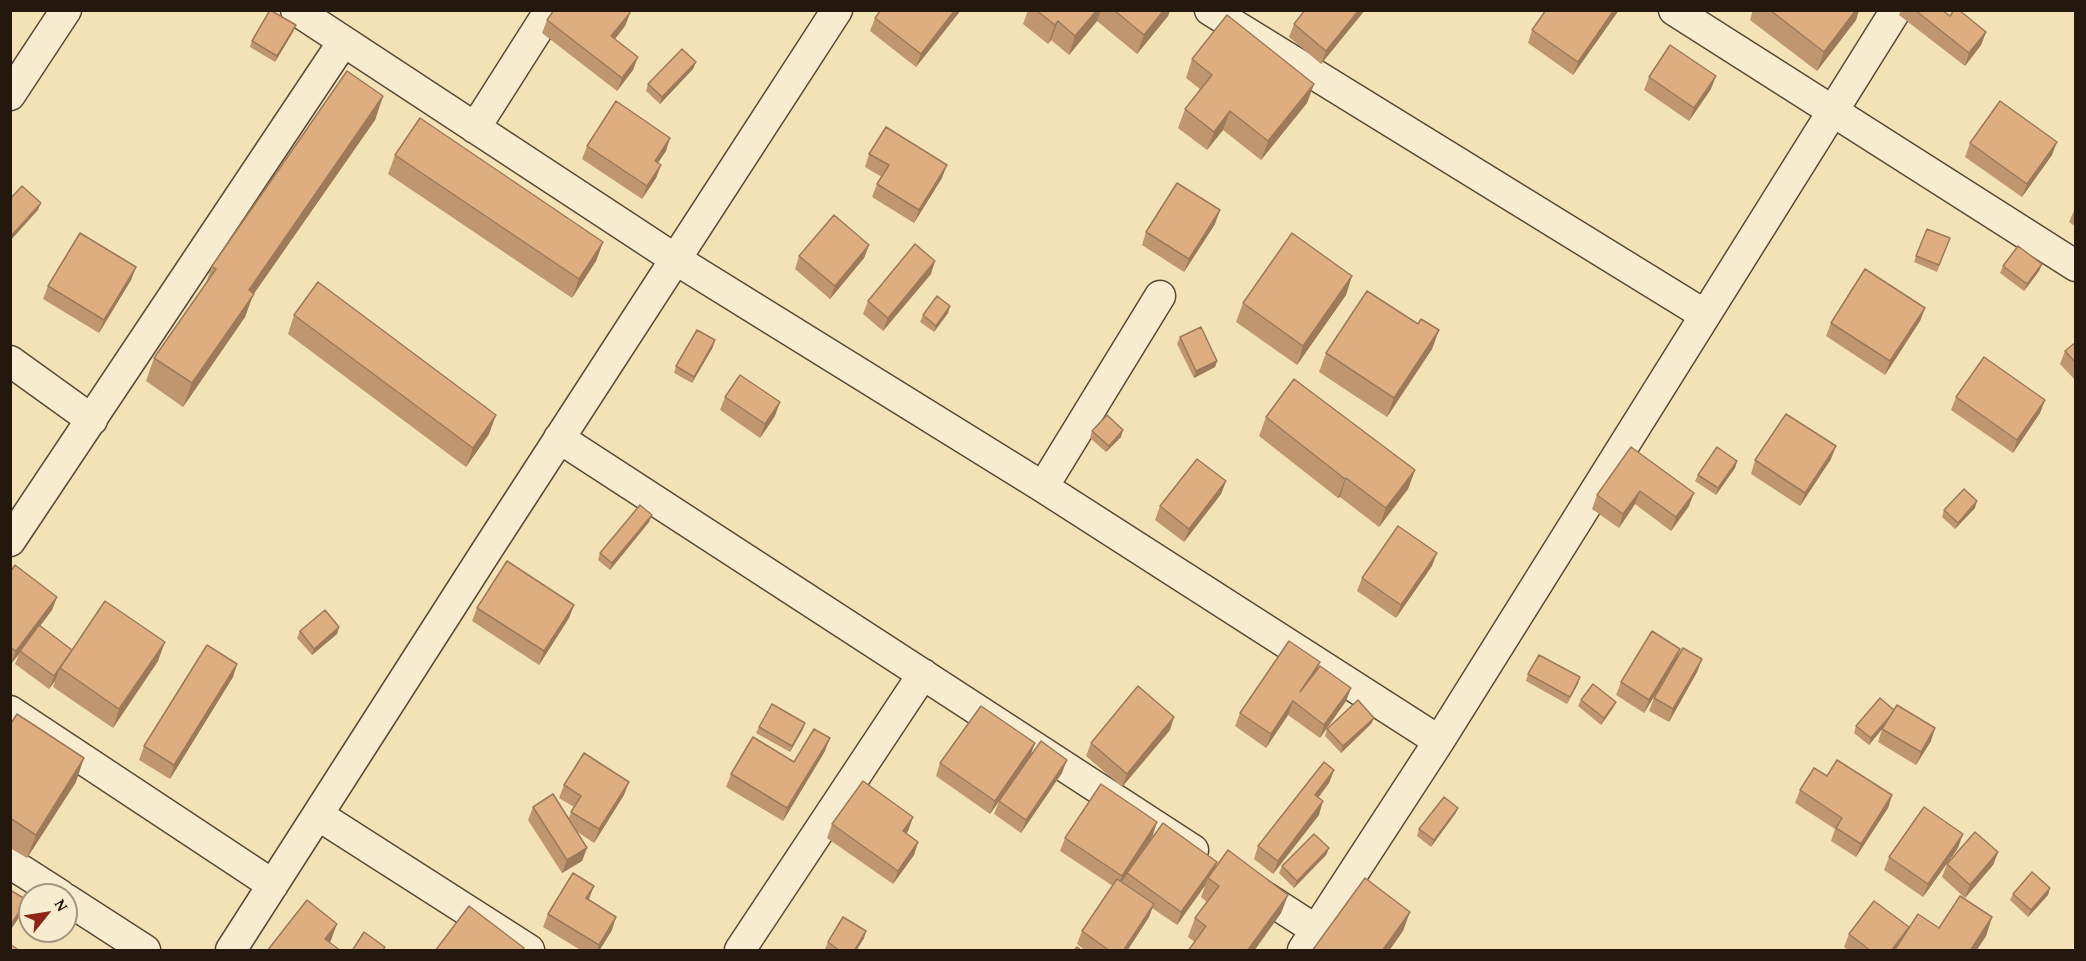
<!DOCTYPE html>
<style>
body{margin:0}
#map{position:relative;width:2086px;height:961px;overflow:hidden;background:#f3e2b5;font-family:"Gentium Book Plus",serif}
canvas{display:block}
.frame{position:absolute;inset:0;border:12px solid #24170d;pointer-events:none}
.north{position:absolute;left:18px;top:883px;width:60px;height:60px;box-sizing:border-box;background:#f7eccf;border:2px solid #a39781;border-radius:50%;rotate:60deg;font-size:16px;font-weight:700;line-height:24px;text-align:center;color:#24170d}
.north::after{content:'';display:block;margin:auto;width:21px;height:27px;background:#8f2418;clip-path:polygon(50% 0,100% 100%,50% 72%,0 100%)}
</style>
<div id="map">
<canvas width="2086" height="961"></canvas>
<div class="frame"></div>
<div class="north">N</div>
</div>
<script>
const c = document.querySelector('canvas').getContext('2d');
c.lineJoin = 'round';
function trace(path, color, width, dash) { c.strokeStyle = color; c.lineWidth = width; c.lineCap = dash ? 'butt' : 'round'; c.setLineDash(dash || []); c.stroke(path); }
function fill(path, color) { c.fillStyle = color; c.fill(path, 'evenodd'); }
const minor = new Path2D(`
 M296,10L675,259L1043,487L1439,741
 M1210,10L1705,315
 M1674,10L2076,266
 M10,95L66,10
 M475,128L550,10
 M10,361L92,420
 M559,438L1193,850
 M1043,487L1160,296
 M10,541L343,42
 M10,711L273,885
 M318,815L529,950
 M10,863L60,895
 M1248,886L1316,930
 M66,899L145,950
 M231,950L489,547L837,10
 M740,950L923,674
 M1303,950L1439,741L1896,10`);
trace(minor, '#584a37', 33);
trace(minor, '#f7eccf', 30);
fill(new Path2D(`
 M881,10H961L916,67L870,31L875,18Z
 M1028,10H1170L1168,16L1137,54L1097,21L1069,55L1051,40L1048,44L1023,24Z
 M1305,10H1365L1321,64L1289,37L1294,24Z
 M1546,10H1619L1573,75L1528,43L1532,30Z
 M1753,10H1859L1856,20L1817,71L1750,20Z
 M1901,10H1942L1950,16L1986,32L1981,45L1965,66L1899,15Z
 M630,13L625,26L615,39L633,70L617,91L542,33L547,20Z
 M293,32L275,62L250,47L252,41Z
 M1192,59L1314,84L1307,103L1261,160L1223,130L1207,150L1178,128L1185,109L1200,89L1186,78Z
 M696,62L693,69L660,104L646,91L648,84Z
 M1649,77L1711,89L1689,121L1644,90Z
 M383,96L375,120L253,295L245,317L183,407L146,381L154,358L206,283L212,266Z
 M1970,143L2052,155L2022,197L1965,157Z
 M587,146L666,151L658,163L661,165L656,178L642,199L582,159Z
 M869,154L942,178L914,223L872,197L877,184L882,177L865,167Z
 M395,155L603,242L596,261L572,298L388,174Z
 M2076,206V227L2069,222Z
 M1215,224L1184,272L1142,245L1146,232Z
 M1950,238L1937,272L1914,262L1916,256Z
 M869,245L864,258L830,299L795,269L799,256Z
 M2042,264L2039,271L2024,291L2000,273L2003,266Z
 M136,267L131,280L99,333L43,299L48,286Z
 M931,274L883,331L863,314L868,301Z
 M1346,295L1297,365L1236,322L1243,303Z
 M1925,308L1920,321L1885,375L1826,336L1831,323Z
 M948,313L934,332L920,322L923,315Z
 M294,315L489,434L466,467L288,334Z
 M1418,324L1439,330L1432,349L1387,417L1319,372L1326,353Z
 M1180,337L1217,361L1215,367L1194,378L1177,344Z
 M2076,342V381L2060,364L2065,351Z
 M713,347L692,383L674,373L676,366Z
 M725,397L775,416L760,438L720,410Z
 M1956,397L2045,400L2040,413L2013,453L1951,410Z
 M1266,417L1415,470L1408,489L1379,527L1340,497L1338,498L1259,436Z
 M1092,431L1121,437L1106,452L1090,438Z
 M1631,447L1689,506L1671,531L1635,504L1619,528L1592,509L1597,495Z
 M1831,459L1800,506L1751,474L1755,460Z
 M1737,461L1735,468L1716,495L1695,481L1698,475Z
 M1226,481L1221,494L1184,542L1155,520L1160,506Z
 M1975,508L1955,529L1942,517L1944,510Z
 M652,515L649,522L610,570L598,560L600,553Z
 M1432,566L1396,618L1357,591L1362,578Z
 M10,572L57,597L52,610L40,626L72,650L158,661L113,728L53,687L55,681L49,689L15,664L19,654L10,664Z
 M574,605L569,618L539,665L472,621L477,608Z
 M339,627L337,634L312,655L297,638L300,631Z
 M1680,649L1677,659H1702L1697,672L1669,722L1649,711L1654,698L1661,685L1644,713L1616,695L1621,682Z
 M237,664L233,677L170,779L139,760L144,746Z
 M1317,670L1351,688L1346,701L1320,738L1288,715L1266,748L1235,726L1240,713Z
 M1528,674L1580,677L1567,704L1526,681Z
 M1581,700L1616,702L1613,708L1601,725L1578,706Z
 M1894,710L1931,741L1916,765L1878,742L1882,729L1869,745L1854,733L1856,726Z
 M1374,718L1371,724L1341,753L1325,736L1327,729Z
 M10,725L76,782L27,858L10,848Z
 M759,727L803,729L790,752L756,733Z
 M1170,730L1122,787L1086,756L1091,743Z
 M1035,743L1030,756L1062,773L1021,833L994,814L999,801L1005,792L990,814L936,776L940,763Z
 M825,751L783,821L726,787L731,774L794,762Z
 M1334,770L1329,783L1319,797V815L1273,874L1254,859L1258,846Z
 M1827,776L1892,795L1888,808L1856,857L1831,841L1835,829L1795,803L1800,790Z
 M564,785L624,795L594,843L576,831L587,848L582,861L562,873L528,820L533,807L568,819L574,807L559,798Z
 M1458,808L1455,814L1431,847L1417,836L1419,829Z
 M913,817L908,831L906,834L918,842L914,855L893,884L827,838L832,824Z
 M1153,835L1134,864L1217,862L1215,868L1288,895L1281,913L1254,951H1188L1195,942L1188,937L1195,918L1207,902L1201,897L1205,886L1177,925L1152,908L1149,917L1127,951H1086L1077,944L1082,931L1113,886L1060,851L1065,838Z
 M1329,848L1326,855L1294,888L1279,873L1282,866Z
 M1958,848L1923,897L1884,870L1889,857Z
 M1998,852L1993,865L1965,898L1942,877L1947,864Z
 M2050,888L2048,895L2028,917L2010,900L2013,894Z
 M589,900L612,930L599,951H582L543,927L548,914Z
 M1992,917L1986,936L1976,951H1849L1844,947L1849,934L1907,932L1939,928Z
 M864,938L856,951H827L825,949L828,942Z`), '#c0966e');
fill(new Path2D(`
 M955,10H961L916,67L921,54Z
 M1097,10H1101L1097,21L1069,55L1075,36Z
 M1164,10H1170L1168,16L1137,54L1144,35Z
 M1359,10H1365L1321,64L1326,51Z
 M1614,10H1619L1573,75L1578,62Z
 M1856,10H1859L1856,20L1817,71L1824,52Z
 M630,13L625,26L607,49L611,36Z
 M1058,21L1051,40L1048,44L1055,25Z
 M296,25L293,32L275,62L277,56Z
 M1986,32L1981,45L1965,66L1969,53Z
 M638,57L633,70L617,91L622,78Z
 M696,62L693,69L660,104L662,97Z
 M1716,76L1711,89L1689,121L1694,108Z
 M1314,84L1307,103L1261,160L1268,141Z
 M383,96L375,120L253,295L245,317L183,407L192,383L249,290Z
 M1230,111L1223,130L1207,150L1214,132Z
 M670,138L666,151L650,174L655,161Z
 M2057,142L2052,155L2022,197L2027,184Z
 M661,165L656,178L642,199L647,186Z
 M947,165L942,178L914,223L919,210Z
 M41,203L38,210L10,241L11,236Z
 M1220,210L1215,224L1184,272L1189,259Z
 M603,242L596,261L572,298L579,279Z
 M869,245L864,258L830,299L835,286Z
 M935,261L931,274L883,331L888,318Z
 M2042,264L2039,271L2024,291L2027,284Z
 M136,267L131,280L99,333L104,320Z
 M1352,276L1346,295L1297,365L1303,346Z
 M950,306L948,313L934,332L936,326Z
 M1925,308L1920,321L1885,375L1890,361Z
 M1439,330L1432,349L1387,417L1394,398Z
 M715,340L713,347L692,383L694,377Z
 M1217,361L1215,367L1194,378L1196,371Z
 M2045,400L2040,413L2013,453L2017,440Z
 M780,402L775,416L760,438L765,424Z
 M496,415L489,434L466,467L473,448Z
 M1123,430L1121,437L1106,452L1109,446Z
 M1836,446L1831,459L1800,506L1805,493Z
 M1737,461L1735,468L1716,495L1718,488Z
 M1415,470L1408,489L1379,527L1386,508Z
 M1346,478L1340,497L1338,498L1345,479Z
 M1226,481L1221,494L1184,542L1189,529Z
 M1640,491L1635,504L1619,528L1623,514Z
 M1694,493L1689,506L1671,531L1676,517Z
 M1977,501L1975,508L1955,529L1958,523Z
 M652,515L649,522L610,570L612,563Z
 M1437,553L1432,566L1396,618L1401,605Z
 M57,597L52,610L21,651H20L19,654L11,664L16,651Z
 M574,605L569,618L539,665L544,651Z
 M339,627L337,634L312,655L314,649Z
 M165,642L158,661L113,728L119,709Z
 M1680,649L1675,662L1644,713L1649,700Z
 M73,651L60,668L55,681L49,689L54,676Z
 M1702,659L1697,672L1669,722L1673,709Z
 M1320,662L1315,675L1295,705L1300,692Z
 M237,664L233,677L170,779L174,765Z
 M1580,677L1578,684L1567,704L1570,697Z
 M1351,688L1346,701L1320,738L1324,725Z
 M1293,701L1288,715L1266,748L1271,734Z
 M1616,702L1613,708L1601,725L1604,718Z
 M1894,711L1892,717L1869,745L1871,738Z
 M1174,717L1170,730L1122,787L1127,774Z
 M1374,718L1371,724L1341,753L1343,746Z
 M805,723L803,729L790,752L792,746Z
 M1935,728L1931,741L1916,765L1921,752Z
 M830,738L825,751L783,821L787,808Z
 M1035,743L1030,757L990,814L995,801Z
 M84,758L76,782L27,858L36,835Z
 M1067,760L1062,773L1021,833L1026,820Z
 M1334,770L1329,783L1310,808L1315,795Z
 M629,782L624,795L594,843L599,829Z
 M1892,795L1888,808L1856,857L1861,844Z
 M1323,801L1319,815L1273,874L1278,861Z
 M1458,808L1455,814L1431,847L1434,840Z
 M913,817L908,831L898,845L903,831Z
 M1157,822L1153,835L1117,889L1122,876Z
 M1963,834L1958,848L1923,897L1928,884Z
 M918,842L914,855L893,884L898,871Z
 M587,848L582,861L562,873L567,860Z
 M1329,848L1326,855L1294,888L1297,881Z
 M1998,852L1993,865L1965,898L1970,885Z
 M1217,862L1212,875L1208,878L1205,885L1177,925L1181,912Z
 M594,886L589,899L582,912L586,898Z
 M2050,888L2048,895L2028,917L2031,910Z
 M1288,895L1281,913L1254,951H1247Z
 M27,900L22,913L10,931V926Z
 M1154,904L1149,917L1127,951H1123Z
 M1410,912L1403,931L1389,951H1382Z
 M616,917L612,930L599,951H597L599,945Z
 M1992,917L1986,936L1976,951H1970Z
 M337,924L330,943L325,939Z
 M1909,927L1904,940L1896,951H1891Z
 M866,931L864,938L856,951H854Z`), '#9c7a5a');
const building = new Path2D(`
 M270,10L296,25L277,56L252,41Z
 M554,10H627L630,13L611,36L638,57L622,78L547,20Z
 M881,10H955L921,54L875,18Z
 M1036,10H1097L1075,36L1058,21L1055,25Z
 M1114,10H1164L1144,35Z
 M1305,10H1359L1326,51L1294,24Z
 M1546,10H1614L1578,62L1532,30Z
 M1770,10H1856L1824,52Z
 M1915,10H1942L1950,16L1954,10H1959L1986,32L1969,53Z
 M1227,15L1314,84L1268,141L1230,111L1214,132L1185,109L1212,75L1192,59Z
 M1670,45L1716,76L1694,108L1649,77Z
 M682,49L696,62L662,97L648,84Z
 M347,71L383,96L249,290L254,294L192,383L154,358L216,269L212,266Z
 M616,101L670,138L655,161L661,165L647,186L587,146Z
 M2000,101L2057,142L2027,184L1970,143Z
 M420,118L603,242L579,279L395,155Z
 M886,127L947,165L919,210L877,184L889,165L869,154Z
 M1177,183L1220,210L1189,259L1146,232Z
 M22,186L41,203L11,236L10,235V199Z
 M834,215L869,245L835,286L799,256Z
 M1927,229L1950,238L1939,265L1916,256Z
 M80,233L136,267L104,320L48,286Z
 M1292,233L1352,276L1303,346L1243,303Z
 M915,244L935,261L888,318L868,301Z
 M2018,246L2042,264L2027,284L2003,266Z
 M1865,269L1925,308L1890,361L1831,323Z
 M318,282L496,415L473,448L294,315Z
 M1367,291L1418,324L1421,319L1439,330L1394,398L1326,353Z
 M937,296L950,306L936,326L923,315Z
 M1201,327L1217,361L1196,371L1180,337Z
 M697,330L715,340L694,377L676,366Z
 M2076,342V363L2065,351Z
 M1984,357L2045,400L2017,440L1956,397Z
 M740,375L780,402L765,424L725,397Z
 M1294,379L1415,470L1386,508L1346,478L1345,479L1266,417Z
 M1786,414L1836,446L1805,493L1755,460Z
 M1107,415L1123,430L1109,446L1092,431Z
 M1631,447L1694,493L1676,517L1640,491L1623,514L1597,495Z
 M1717,447L1737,461L1718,488L1698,475Z
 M1197,459L1226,481L1189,529L1160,506Z
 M1964,489L1977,501L1958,523L1944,510Z
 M640,505L652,515L612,563L600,553Z
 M1398,526L1437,553L1401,605L1362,578Z
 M507,561L574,605L544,651L477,608Z
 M15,565L57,597L16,651L10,647V572Z
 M105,601L165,642L119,709L60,668Z
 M325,610L339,627L314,649L300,631Z
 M39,625L72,650L54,676L20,651Z
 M1652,631L1680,649L1649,700L1621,682Z
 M1289,641L1320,662L1300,692L1320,666L1351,688L1324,725L1293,701L1271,734L1240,713Z
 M207,645L237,664L174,765L144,746Z
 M1683,648L1702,659L1673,709L1654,698Z
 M1539,655L1580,677L1570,697L1528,674Z
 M1593,684L1616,702L1604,718L1581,700Z
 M1138,686L1174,717L1127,774L1091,743Z
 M1880,698L1894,710L1890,716L1871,738L1856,726Z
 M1358,700L1374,718L1343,746L1327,729Z
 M772,704L805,723L792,746L759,727Z
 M1897,705L1935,728L1921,752L1882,729Z
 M981,706L1035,743L995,801L940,763Z
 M17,714L84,758L36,835L10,818V725Z
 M814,729L830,738L787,808L731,774L753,737L794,762Z
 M1041,741L1067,760L1026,820L999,801Z
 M584,753L629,782L599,829L571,812L581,796L564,785Z
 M1837,760L1892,795L1861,844L1836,828L1842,818L1800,790L1814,768L1827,776Z
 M1324,762L1334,770L1315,795L1323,801L1278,861L1258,846Z
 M863,781L913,817L903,831L918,842L898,871L832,824Z
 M1101,784L1157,822L1122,876L1065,838Z
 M553,794L587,848L567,860L533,807Z
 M1444,797L1458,808L1434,840L1419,829Z
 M1924,807L1963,834L1928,884L1889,857Z
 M1163,823L1217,862L1181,912L1127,873Z
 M1975,832L1998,852L1970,885L1947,864Z
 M1314,834L1329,848L1297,881L1282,866Z
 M1228,850L1288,895L1247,951H1188L1206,926L1195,918L1219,886L1208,878Z
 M2032,872L2050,888L2031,910L2013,894Z
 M573,873L594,886L586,898L616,917L599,945L548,914Z
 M1365,878L1410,912L1382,951H1312Z
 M1117,879L1154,904L1123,951H1110L1082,931Z
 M10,890L27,900L10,926Z
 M1960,896L1992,917L1970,951H1894L1918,914L1939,928Z
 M307,900L337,924L325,939L341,951H267Z
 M1874,901L1909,927L1891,951H1871L1849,934Z
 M469,906L524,948L522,951H435Z
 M843,917L866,931L854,951H840L828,942Z
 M364,932L385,947L382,951H352Z
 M10,944L20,951H10Z
 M1077,947L1082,951H1074Z`);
fill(building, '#dfae80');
trace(building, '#9c7a5a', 1.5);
</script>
